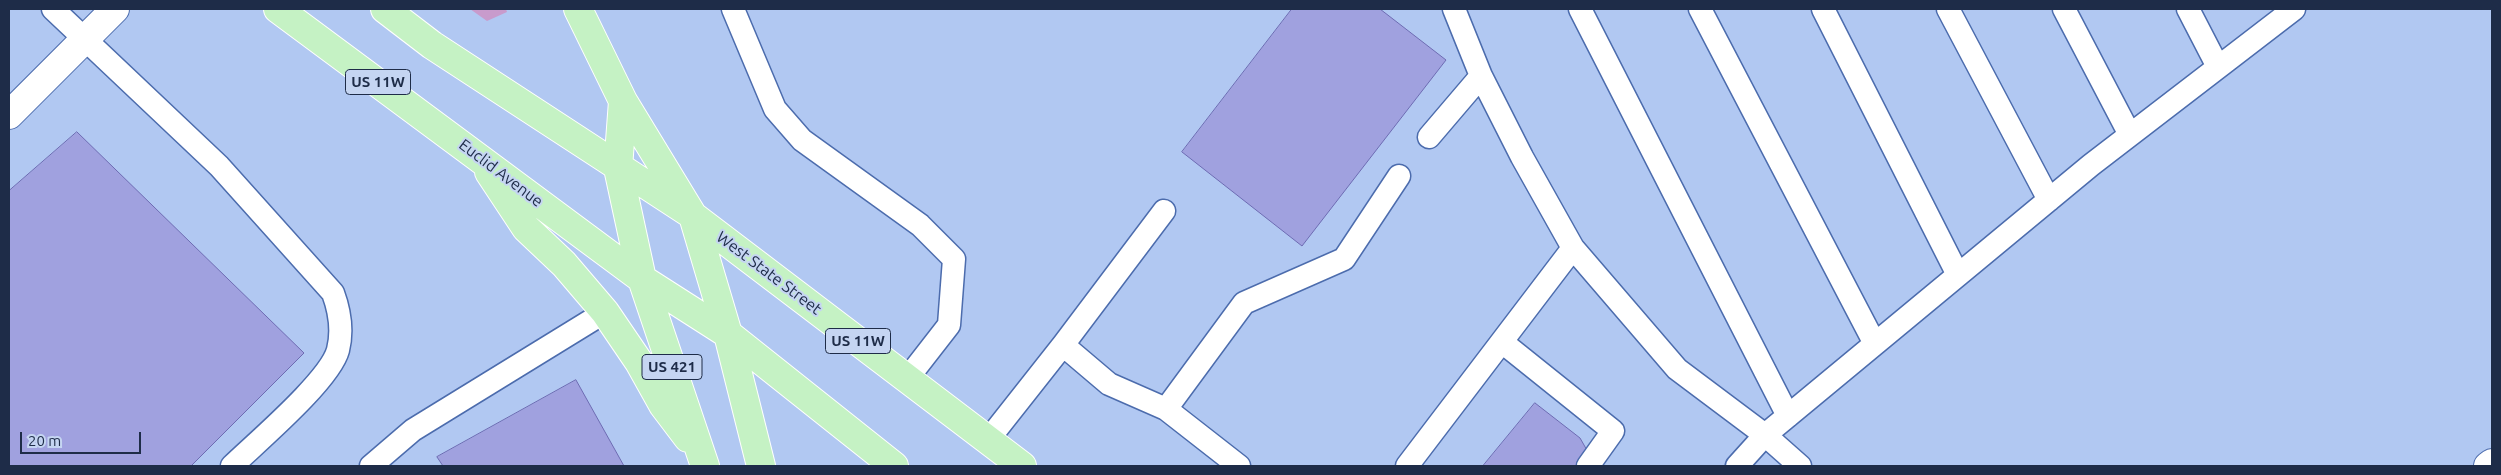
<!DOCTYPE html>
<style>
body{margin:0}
#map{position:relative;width:2501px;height:475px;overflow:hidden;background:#b1c8f2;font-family:Ubuntu,sans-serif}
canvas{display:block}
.frame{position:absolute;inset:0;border:10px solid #1e2c48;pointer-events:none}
.scale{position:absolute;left:20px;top:432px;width:121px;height:22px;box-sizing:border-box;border:2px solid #1e2c48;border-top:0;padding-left:6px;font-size:15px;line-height:18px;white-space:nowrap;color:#1e2c48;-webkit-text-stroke:4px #c5d5f2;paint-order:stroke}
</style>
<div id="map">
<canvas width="2501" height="475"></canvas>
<div class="frame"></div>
<div class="scale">20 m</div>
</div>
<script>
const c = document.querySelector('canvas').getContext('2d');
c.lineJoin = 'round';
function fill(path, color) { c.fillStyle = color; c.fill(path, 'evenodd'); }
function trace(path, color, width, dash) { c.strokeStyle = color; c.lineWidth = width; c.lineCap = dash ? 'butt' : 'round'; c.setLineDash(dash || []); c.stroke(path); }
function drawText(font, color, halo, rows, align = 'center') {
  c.font = font + ' Ubuntu,sans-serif'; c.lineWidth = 4; c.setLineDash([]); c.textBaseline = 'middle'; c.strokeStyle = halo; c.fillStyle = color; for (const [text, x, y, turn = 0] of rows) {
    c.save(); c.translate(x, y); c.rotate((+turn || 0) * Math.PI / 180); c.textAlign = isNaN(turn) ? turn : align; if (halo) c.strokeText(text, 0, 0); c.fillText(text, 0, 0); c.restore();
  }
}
fill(new Path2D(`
 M470,9H506L507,12L487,21Z`), '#c89bcc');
const building = new Path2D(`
 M1292,9H1380L1446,60L1302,246L1182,152Z
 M77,132L304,353L191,466H9V191Z
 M576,380L624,466H443L437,457Z
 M1535,403L1580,438L1588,452L1577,466H1483Z`);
fill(building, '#a0a1df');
trace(building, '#6d6bb2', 1);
const lane = new Path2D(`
 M53,9L219,166L333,293C340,312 343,330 338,350C330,380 258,441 232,466
 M733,9L775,109L802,140L920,225L954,259L949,325L907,379
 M1454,9L1481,76
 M1580,9L1788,416
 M1700,9L1875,344
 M1823,9L1958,275
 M1948,9L2049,200
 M2064,9L2130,135
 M2188,9L2218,67
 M1429,137L1481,76L1522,157L1573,248L1677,369L1765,435L1800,466
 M1164,211L1063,345L1109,384L1166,409
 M1502,342L1613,431L1588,466
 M988,440L1063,345
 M371,466L413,430L605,312
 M1239,466L1166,409L1244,303L1344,259L1399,176
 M1407,466L1573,248
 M1737,466L1765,435L2091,165L2294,9`);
const street = new Path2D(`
 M9,115L115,9
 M2488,466L2492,463`);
const primary = new Path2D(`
 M278,9L642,279L728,334L894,466
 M385,9L432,45L688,212
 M578,9L623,101L693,216L1022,466
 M623,101L618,168L642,279L705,466
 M489,172L526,228L564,264L605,312L639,362L663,405L688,438
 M693,216L728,334L761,466`);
trace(lane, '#4c6cad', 25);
trace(street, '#4c6cad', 30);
trace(primary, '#fff', 30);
trace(lane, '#fff', 22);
trace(street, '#fff', 28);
trace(primary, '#c5f2c4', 28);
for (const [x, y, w] of [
 [378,82,65],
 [858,341,65],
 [672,367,60]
]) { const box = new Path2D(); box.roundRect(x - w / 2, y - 12.5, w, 25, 4); c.fillStyle = '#c5d5f2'; c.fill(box); trace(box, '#1e2c48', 1); }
drawText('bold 15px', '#1e2c48', null, [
 ["US 11W",378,82],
 ["US 11W",858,341],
 ["US 421",672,367]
]);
drawText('16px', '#1e2c48', '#c5d5f2', [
 ["Euclid Avenue",501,173,37],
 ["West State Street",769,273,37]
]);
</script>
